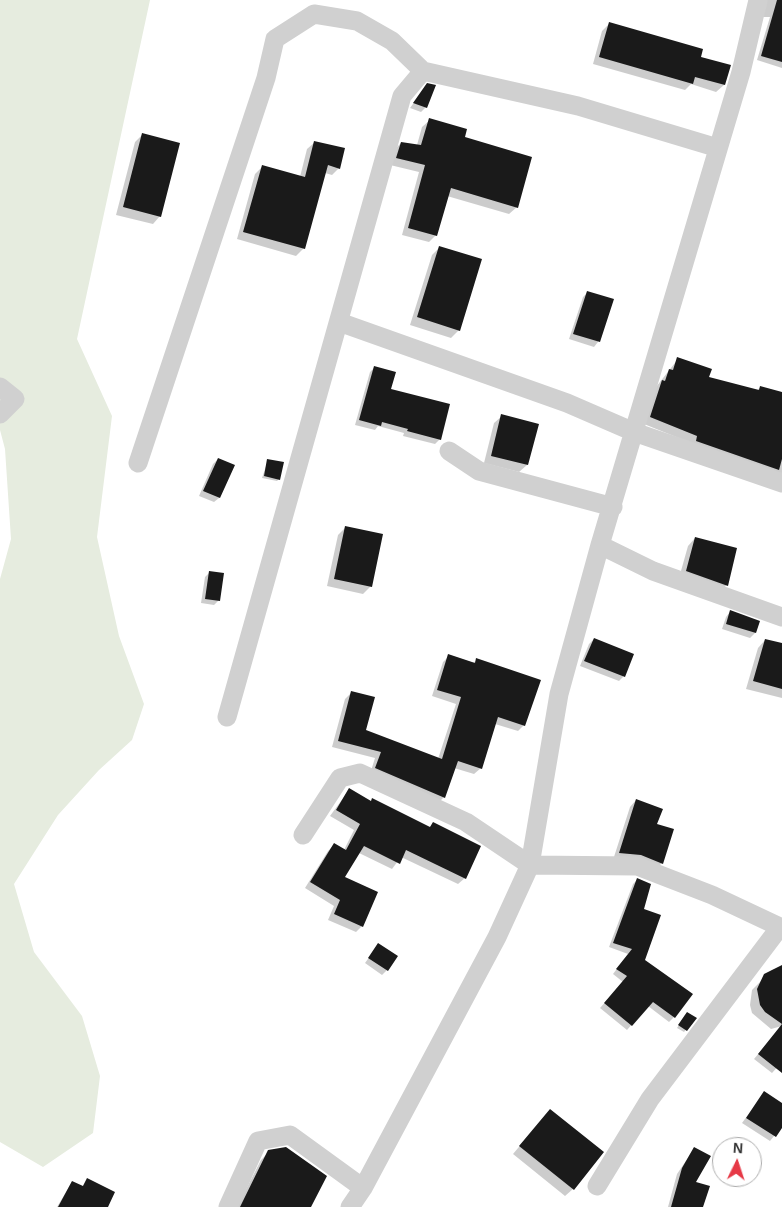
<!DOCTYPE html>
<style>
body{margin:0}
#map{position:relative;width:782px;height:1207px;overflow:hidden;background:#fff;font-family:Arial,sans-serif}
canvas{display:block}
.north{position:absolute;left:712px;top:1137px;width:50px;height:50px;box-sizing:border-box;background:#fff;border:1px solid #adadad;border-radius:50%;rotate:4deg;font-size:14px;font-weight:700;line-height:20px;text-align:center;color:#333}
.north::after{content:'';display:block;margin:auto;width:18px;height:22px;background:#e63946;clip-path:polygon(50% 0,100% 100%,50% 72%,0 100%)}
</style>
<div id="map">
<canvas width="782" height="1207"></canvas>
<div class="north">N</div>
</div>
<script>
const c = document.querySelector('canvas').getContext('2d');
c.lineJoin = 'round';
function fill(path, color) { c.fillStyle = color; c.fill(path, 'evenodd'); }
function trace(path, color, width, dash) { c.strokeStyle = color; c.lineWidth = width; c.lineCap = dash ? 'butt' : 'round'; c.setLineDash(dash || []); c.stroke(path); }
fill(new Path2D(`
 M0,0H150L77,339L112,416L97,537L119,636L144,704L132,740L99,770L58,815L14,884L34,952L82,1016L100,1076L93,1133L43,1167L0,1142V579L11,539L5,449L0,430Z`), '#e6ecdf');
fill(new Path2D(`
 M766,0H782V68L757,60L770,17H763Z
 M609,24L700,57L729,66L724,85L716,92L691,84L685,90L593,64L602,31Z
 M423,90L426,107L421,112L410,108Z
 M430,120L463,138L517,207L509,214L447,196L436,235L429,242L402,235L419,172L390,165L394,150L401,143L417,145L422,127Z
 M142,135L160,216L153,224L116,215L135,142Z
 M315,142L339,168L332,175L325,173L304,248L296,256L237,239L255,174L262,167L300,177L307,149Z
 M440,247L459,330L451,338L410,325L432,255Z
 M588,292L612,300L598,342L594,347L569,339L583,297Z
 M678,359L707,378L756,391L761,387L782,393V480L644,424L656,387Z
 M375,367L389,390L440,439L435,444L403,436L404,433L378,426L375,430L355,425L370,372Z
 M502,416L527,465L519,472L484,463L494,423Z
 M218,459L233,466L219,498L214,502L199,496L213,464Z
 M268,460L279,479L277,481L262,478Z
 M346,527L371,586L363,594L327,586L338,535Z
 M695,538L727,585L719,592L679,578L688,546Z
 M210,572L219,600L214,605L201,603L205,577Z
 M730,612L758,622L755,633L750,638L722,629L726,617Z
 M594,639L632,655L623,677L619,681L580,666L589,644Z
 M765,640L782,645V698L746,689L758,648Z
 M449,656L473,663L477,660L524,725L518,731L495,724L481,768L474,774L454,768L444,797L438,803L370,774L375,758L332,747L345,699L352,692L365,731L438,759L456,704L432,696L443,662Z
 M349,790L370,802L429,828L433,824L465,878L458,884L401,857L392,869L359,853L343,878L362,926L356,932L328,920L334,906L305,888L328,851L334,845L344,850L354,830L330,816Z
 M636,800L655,825L662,863L655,870L613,860L630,807Z
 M637,880L642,910L643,960L674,1017L669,1022L648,1006L627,1030L600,1008L623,982L613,974L628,954L609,947L633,884Z
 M378,945L387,970L382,975L365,963Z
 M782,967V1026L771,1029L752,1013L750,1005L752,990L772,970Z
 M685,1015L695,1019L684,1032L677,1028Z
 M782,1033V1062L772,1073L754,1059L774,1035Z
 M764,1093L782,1104V1126L770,1141L742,1123Z
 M550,1110L573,1189L565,1196L513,1154Z
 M694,1149L695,1183L702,1207H668L677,1174Z
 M269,1152L310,1207H237L261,1160Z
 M87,1180L106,1207H57L72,1182L82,1187Z`), '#0003');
fill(new Path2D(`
 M777,0H782V62L761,56Z
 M609,22L703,49L701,57L731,65L725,85L695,77L693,84L599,57Z
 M427,83L436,85L427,108L413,103Z
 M429,118L467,129L465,137L532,157L518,208L451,188L437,236L408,228L425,165L396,158L401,142L421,145Z
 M142,133L180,143L161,217L123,207Z
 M314,141L345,148L340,169L328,165L305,249L243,232L262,165L305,177Z
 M439,246L482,259L460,331L417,317Z
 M587,291L614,299L600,342L573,334Z
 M677,357L712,369L709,377L759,390L760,386L782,392V459L779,470L696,441L697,436L650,417L662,380L665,381L669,369L673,370Z
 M374,366L396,372L391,389L450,404L441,440L407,431L408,429L382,422L381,426L359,420Z
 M501,414L539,424L528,465L491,456Z
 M218,458L235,465L220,498L203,491Z
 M267,459L284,462L280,480L264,476Z
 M345,526L383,534L372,587L334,579Z
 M695,537L737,548L728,586L686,571Z
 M209,571L224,573L220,601L205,599Z
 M730,610L760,621L756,633L726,624Z
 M594,638L634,654L625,677L584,661Z
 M765,639L782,643V689L753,681Z
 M448,654L475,663L476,658L541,680L525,726L498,717L482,769L458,761L445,798L375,768L381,752L338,741L351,691L375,697L366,730L442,759L461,697L437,690Z
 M349,788L371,801L372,798L430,827L433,822L481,846L466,879L406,850L400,864L364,846L345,877L378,892L363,927L334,914L340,900L310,882L334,843L346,850L360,824L336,810Z
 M636,799L663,809L657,824L674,829L663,864L641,855L619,853Z
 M637,878L651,884L644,909L661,915L645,960L693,994L675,1018L653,1002L632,1026L604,1003L627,976L616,969L632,949L613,943Z
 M378,943L398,956L388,971L368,958Z
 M782,965V1073L758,1054L782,1024L765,1012L760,1005L757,989L764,974Z
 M687,1012L697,1018L687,1031L678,1025Z
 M764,1091L782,1103V1128L776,1137L746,1118Z
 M550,1109L604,1152L574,1190L519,1146Z
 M286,1147L327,1176L311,1207H240L268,1150Z
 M694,1147L711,1156L696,1182L710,1186L703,1207H671L682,1168Z
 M87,1178L115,1192L108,1207H58L72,1181L83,1186Z`), '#1a1a1a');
trace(new Path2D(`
 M339,322L567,403L634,432L782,483
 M0,387L15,399L0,414
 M449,451L479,471L613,507
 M138,463L266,78L275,39L314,14L357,21L392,41L423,71L578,106L718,148
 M600,545L653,571L782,617
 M227,717L402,96L423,71
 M303,835L340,778L360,773L466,822L530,865L637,866L712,895L782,928
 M597,1186L650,1099L780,927
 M228,1207L258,1141L290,1135L363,1188
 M350,1207L363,1188L497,937L530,865L559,694L600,545L741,72L758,0`), '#d0d0d0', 19);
</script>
